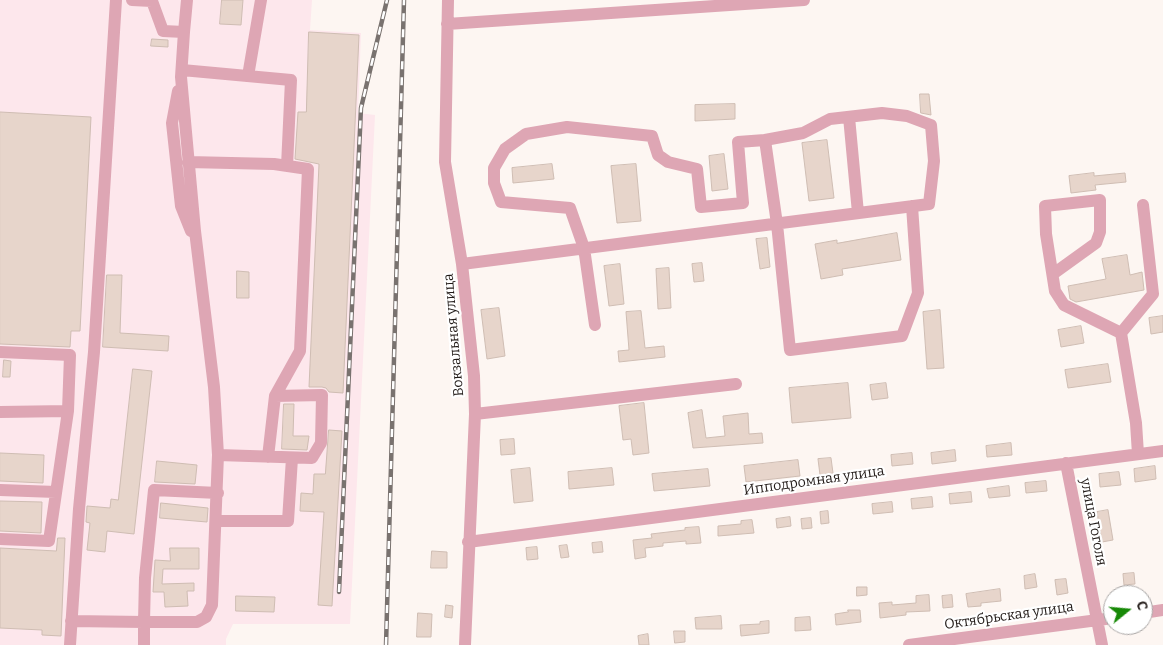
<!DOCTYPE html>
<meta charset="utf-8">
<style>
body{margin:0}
#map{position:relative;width:1163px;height:645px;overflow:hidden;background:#fdf6f2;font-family:Bitter,serif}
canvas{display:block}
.north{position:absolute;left:1103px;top:585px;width:50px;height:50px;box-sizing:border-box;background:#fff;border:1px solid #a6a3a2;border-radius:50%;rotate:73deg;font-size:14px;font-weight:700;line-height:20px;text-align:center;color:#211a17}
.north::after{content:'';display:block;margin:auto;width:18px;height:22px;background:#178907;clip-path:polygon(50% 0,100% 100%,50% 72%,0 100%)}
</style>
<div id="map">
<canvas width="1163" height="645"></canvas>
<div class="north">С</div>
</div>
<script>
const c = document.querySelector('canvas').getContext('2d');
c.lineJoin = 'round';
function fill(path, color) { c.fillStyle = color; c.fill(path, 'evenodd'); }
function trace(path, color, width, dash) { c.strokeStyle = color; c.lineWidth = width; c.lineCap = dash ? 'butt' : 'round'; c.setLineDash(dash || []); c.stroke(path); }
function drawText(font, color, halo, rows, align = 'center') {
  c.font = font + ' Bitter,serif'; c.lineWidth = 4.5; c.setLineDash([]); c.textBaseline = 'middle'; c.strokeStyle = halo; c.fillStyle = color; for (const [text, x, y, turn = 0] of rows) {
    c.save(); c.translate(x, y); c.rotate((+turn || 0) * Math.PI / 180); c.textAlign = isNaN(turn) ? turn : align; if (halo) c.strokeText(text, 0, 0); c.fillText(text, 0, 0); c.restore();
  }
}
fill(new Path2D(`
 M0,0H312L310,30L361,33L358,113L375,115L350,624H233L226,639V645H0Z`), '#fde7ec');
const building = new Path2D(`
 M222,0H243L241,25L220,24Z
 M309,32L359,35L343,393L329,392L326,388L322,387H309L319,164L295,159L298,112H306Z
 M152,39L168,40V47L151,46Z
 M920,94H929L931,115L921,113Z
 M735,104V119L695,121V105Z
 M0,112L91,117L80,331H71L70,347L0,344Z
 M827,140L834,198L809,201L802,143Z
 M724,154L728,189L712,191L709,156Z
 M552,164L554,179L513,183L512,168Z
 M636,164L641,221L617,223L611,166Z
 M1094,173V176L1125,173L1126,182L1095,185L1096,190L1071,193L1069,176Z
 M897,233L901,260L842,269L843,275L821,279L815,244L837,240V243Z
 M767,238L770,267L760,269L756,239Z
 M1127,255L1130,275L1142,272L1144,290L1076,302L1070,299L1068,286L1106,279L1102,259Z
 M702,263L704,281L694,282L692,264Z
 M620,264L624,304L609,306L604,266Z
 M669,268L671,308L658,309L656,269Z
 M237,271L249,272V298H237Z
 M107,275H122L120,333L169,336L168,351L103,347Z
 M499,308L505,356L487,359L481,310Z
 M940,310L944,368L927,369L923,312Z
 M641,311L645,348L664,346L665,357L619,362L618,351L629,350L626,312Z
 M1163,316V332L1151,334L1149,318Z
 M1081,326L1084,343L1061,347L1058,330Z
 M4,360L11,361L10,377H3Z
 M1108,364L1111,382L1068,388L1065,370Z
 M133,369L152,371L134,534L107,531L105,552L87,550L90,523L86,522L87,506L110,508L111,499L118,500Z
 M848,383L851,418L792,423L789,388Z
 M886,383L888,398L872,400L870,385Z
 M644,403L649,453L633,455L631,439L623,440L619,406Z
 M284,404H294L293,436H309L307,450L282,449Z
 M702,410L706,438L725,436L723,416L748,413L749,434L762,433L763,443L693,448L688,413Z
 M329,430L342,431L332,606L318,605L324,512L300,511L301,493L313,494L314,474H325Z
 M514,439L515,454L501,455L500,440Z
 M1011,443L1012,455L987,457L986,446Z
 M955,450L956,461L932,464L931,453Z
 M0,453L44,455L43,483L0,481Z
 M912,453L913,464L892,466L891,455Z
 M831,458L833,473L820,475L818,459Z
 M798,460L800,476L746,482L744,466Z
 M157,461L197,465L195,484L155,482Z
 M1155,466L1156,479L1135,482L1134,469Z
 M530,468L533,501L514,503L511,470Z
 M612,468L614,485L569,489L568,472Z
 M708,469L710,486L654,491L652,474Z
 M1119,472L1121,485L1100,487L1099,474Z
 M1046,481L1047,491L1026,493L1025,483Z
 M1009,486L1010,496L989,498L987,489Z
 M971,492L972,502L950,504L949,494Z
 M932,497L933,507L912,509L911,499Z
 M0,501L42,502L41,533L0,531Z
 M892,502L893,512L873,514L872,504Z
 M161,503L208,508L207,522L160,518Z
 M1108,510L1113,540L1102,542L1097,512Z
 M828,511L829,523L821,524L820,512Z
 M790,517L791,526L777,528L776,519Z
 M811,518L812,528L802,529L801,519Z
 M752,520L754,533L718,536V526L741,524V521Z
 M699,527L701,543L686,544V541L663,543V546L645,548L646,557L635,559L633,540L652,538L651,534L685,530V528Z
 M58,538H65L61,636L42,635V630L0,628V548L56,551Z
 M602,542L603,552L593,553L592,543Z
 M567,545L569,557L561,558L559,546Z
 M537,547L538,559L527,560L526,548Z
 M170,548H199V569H163L162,584L194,583V591H187L188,606L165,607L164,592H153L155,560L170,561Z
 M432,551L447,552V568H431Z
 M1134,573L1135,584L1124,585L1123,574Z
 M1035,574L1037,587L1025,589L1024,576Z
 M1066,579L1068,593L1057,595L1055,580Z
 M857,587H867V595L857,596Z
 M1000,589L1001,601L981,603V606L968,607L966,594Z
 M929,595L930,611L906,612V615L880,618L879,603L892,602V605L916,603V596Z
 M952,595L953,607L943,608L942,596Z
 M236,596L275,597L274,612L236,611Z
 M446,605L453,606L452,618L445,617Z
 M848,610H860L861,622L836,625L835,614L848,612Z
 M418,613L432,614L431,637H417Z
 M721,616L722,629H696L695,618Z
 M810,617L811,630L795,631V618Z
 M769,621V633L741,636L740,625L760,624V622Z
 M674,631H685V642L675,643Z
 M648,634L649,645H639L638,636Z`);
fill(building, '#e7d5cb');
trace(building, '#cfbdb3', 1);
trace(new Path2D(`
 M132,0L152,1L163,31L184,32L181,77L195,231L214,387L218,455L212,605L206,617L197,622H144V645
 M448,0L445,162L462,264L474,376L475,414L465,645
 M447,24L804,0
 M184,32L187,0
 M182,70L291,80L287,166
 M248,76L261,0
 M178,91L172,123L181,206L191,231
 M849,117L858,213
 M188,162L274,164L308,169L300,351L275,396L268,457
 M462,264L929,204L934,161L931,125L907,116L882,113L830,119L803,133L765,140
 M1053,274L1096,243L1100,232V200L1045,206L1046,234L1055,291L1064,305L1121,333
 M595,325L584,248L570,208L501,202L494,183V168L505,149L526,134L567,127L652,136L658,155L668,162L697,169L701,207L743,203L738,142L765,140L777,224L790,350L902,336L918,293L912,206
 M0,352L70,355L68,411L49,541L0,539
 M0,412L68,411
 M475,414L736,384
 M1138,454L1136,423L1121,333L1153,294L1143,205
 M218,455L312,458L321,443L322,395L275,396
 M1066,463L1102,645
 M0,490L56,492
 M217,521H288L292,458
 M468,542L1163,451
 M1143,613L1163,610
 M71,621L144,622L145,578L154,490L218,493
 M70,645L79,509L94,352L116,0
 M909,645L1113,618`), '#dea6b4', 12);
const rail = new Path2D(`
 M339,592L361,108L387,0
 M386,645L404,0`);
trace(rail, '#79726f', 4.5);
trace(rail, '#fff', 2.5, [8]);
drawText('14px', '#211a17', '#fff', [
 ["Вокзальная улица",454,335,-95],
 ["Ипподромная улица",814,481,-8],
 ["улица Гоголя",1093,522,79],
 ["Октябрьская улица",1009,616,-8]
]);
</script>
